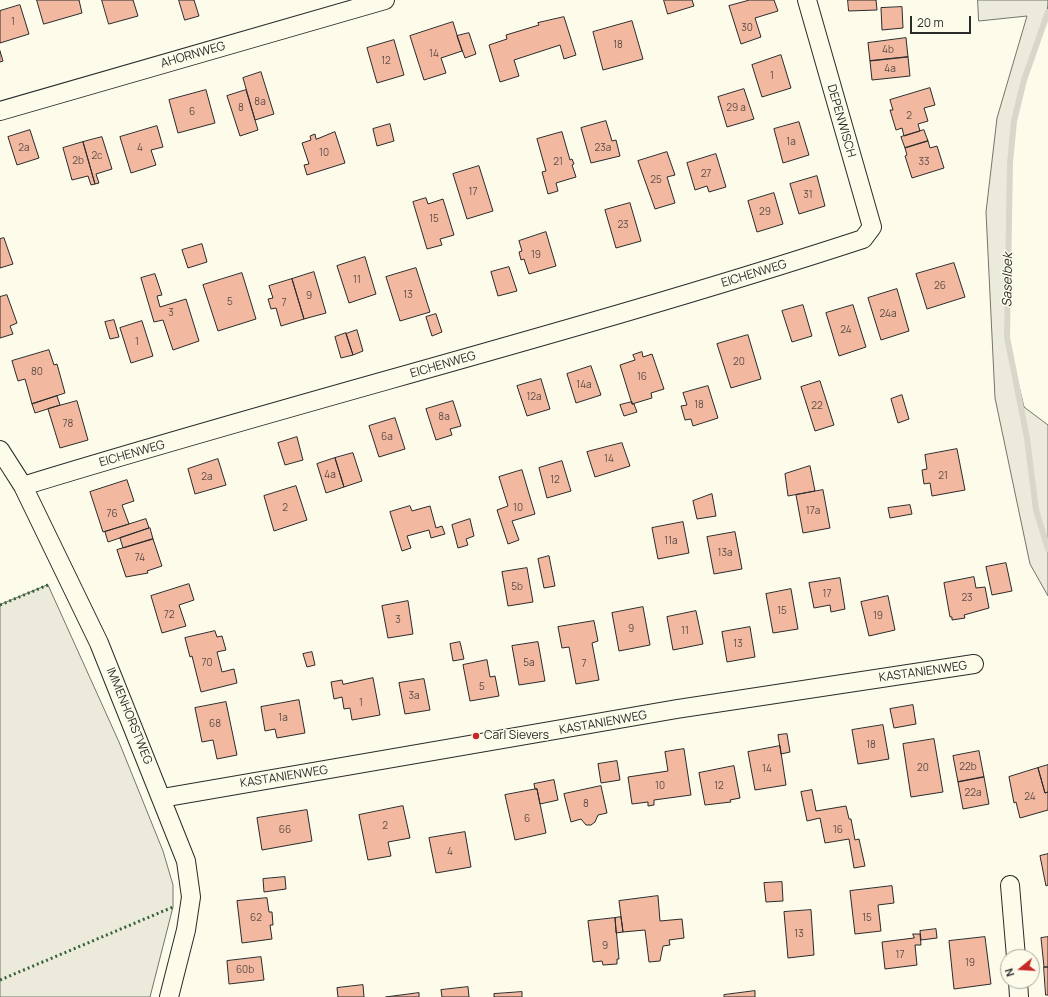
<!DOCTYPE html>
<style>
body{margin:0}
#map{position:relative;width:1048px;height:997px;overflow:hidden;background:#fdfbea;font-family:Manrope,sans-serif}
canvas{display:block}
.north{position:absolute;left:1000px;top:949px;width:40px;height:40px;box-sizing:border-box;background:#fdfbea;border:1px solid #a9a89e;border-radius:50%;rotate:252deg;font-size:11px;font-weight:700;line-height:16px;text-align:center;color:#2b2b2b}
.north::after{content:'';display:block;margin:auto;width:14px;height:18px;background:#c62828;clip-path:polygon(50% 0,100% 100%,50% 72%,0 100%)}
.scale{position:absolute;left:910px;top:16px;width:61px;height:18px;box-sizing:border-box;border:2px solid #2b2b2b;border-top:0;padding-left:5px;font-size:12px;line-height:14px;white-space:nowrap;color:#2b2b2b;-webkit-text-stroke:3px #fdfbea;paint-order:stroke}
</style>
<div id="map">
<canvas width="1048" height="997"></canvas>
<div class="north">N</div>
<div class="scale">20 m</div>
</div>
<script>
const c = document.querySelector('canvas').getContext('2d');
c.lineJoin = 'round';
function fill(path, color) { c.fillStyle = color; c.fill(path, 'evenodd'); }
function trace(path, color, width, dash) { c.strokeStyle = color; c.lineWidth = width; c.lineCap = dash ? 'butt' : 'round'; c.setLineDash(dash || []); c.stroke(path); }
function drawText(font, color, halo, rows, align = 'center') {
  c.font = font + ' Manrope,sans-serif'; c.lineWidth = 3; c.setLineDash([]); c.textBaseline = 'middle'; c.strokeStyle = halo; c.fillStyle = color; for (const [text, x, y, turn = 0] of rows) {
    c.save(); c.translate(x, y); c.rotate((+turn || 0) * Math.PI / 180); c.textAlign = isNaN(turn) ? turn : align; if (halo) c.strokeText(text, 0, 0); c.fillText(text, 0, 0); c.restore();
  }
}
const green = new Path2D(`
 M978,0H1048C1048,26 1032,54 1024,79C1015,107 1012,135 1010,163L1007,337L1024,407L1048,425V596L1030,564L995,398L986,212L997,118L1027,16L979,21Z
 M48,585L119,742L163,851L173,885V907L150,997H0V605Z`);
fill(green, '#ecebdb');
trace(green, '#74746e', 1);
trace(new Path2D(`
 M1048,12L1024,80L1014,121L1010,163L1007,337L1027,438L1036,510L1048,549`), '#d8d7c9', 6);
const building = new Path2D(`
 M37,0H79L82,13L44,24Z
 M102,0H133L138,16L109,24Z
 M179,0H194L199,16L185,20Z
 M664,0H692L694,6L668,14Z
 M750,0H774L778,11L755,18L761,37L741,44L729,6Z
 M848,0H876L877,10L849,11Z
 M20,5L29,34L0,43V11Z
 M902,7L903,28L882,30L881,8Z
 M564,17L576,55L564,59L560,45L514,60L519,76L500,82L489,45L507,39L506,35L539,25L538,23Z
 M632,21L643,59L603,70L593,32Z
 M453,22L462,51L441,58L446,73L424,80L410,36Z
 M469,33L476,54L465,58L457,36Z
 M906,38L908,57L870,61L868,43Z
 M394,40L404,75L377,83L367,48Z
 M0,51L3,61L0,62Z
 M781,55L791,88L762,97L752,65Z
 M908,57L910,76L872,80L870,61Z
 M261,72L274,114L255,120L243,78Z
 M930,88L935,105L924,108L928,121L918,124L920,131L904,136L902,128L896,130L890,110H893L890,100Z
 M744,89L754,119L727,127L718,97Z
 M206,90L215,123L178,133L169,100Z
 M246,90L258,130L240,136L227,96Z
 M606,121L612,141L616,140L620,156L591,163L581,128Z
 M799,122L809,155L783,163L774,129Z
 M390,124L394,141L377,146L373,129Z
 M157,126L163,147L151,150L156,165L131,173L120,137Z
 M30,130L39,158L17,165L8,137Z
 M924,130L928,141L905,148L901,137Z
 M335,132L345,163L307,175L304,165L309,164L302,143L311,140L310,136L315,134L316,139Z
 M562,132L570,160L572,159L574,164L572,165L576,177L556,183L558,191L548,194L542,172L546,171L537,139Z
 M102,137L112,169L96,174L99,183L95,184L83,142Z
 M928,141L930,148L937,146L944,168L912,178L905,156L907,155L905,148Z
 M83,142L95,184L91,185L88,176L72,180L63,148Z
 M667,152L675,175L667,177L675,203L655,209L638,161Z
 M716,154L726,187L709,192L707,186L695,190L687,163Z
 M479,166L493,211L467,219L453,174Z
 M817,176L825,206L799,214L790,184Z
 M774,193L783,224L757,232L748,201Z
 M426,198L428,204L443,199L454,235L440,239L442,245L427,249L413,202Z
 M630,203L641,241L616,248L605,210Z
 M546,232L556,266L529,274L524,259L521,260L519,252L522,251L519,241Z
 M4,238L13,264L0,268V239Z
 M202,244L207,262L188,268L182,250Z
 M365,257L376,294L349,303L337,266Z
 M954,263L965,297L927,309L916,274Z
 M509,267L517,291L498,296L491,272Z
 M416,268L430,312L400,321L386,277Z
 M314,272L326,313L304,319L292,279Z
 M242,273L256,319L218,331L203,285Z
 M155,274L162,295L157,296L160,307L186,299L199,341L173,350L163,320L154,322L141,278Z
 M292,279L304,319L281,326L276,308L271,309L268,299L273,298L269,286Z
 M897,289L909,331L881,340L868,298Z
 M7,295L17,323L10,326L13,334L0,338V297Z
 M803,305L812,336L792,342L782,311Z
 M853,305L866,347L839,356L826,313Z
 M436,314L442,332L432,336L426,317Z
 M114,320L119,337L110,339L105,322Z
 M142,321L153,356L131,363L120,328Z
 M357,330L363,351L353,355L346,334Z
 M346,333L353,355L341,358L335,337Z
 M748,335L761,379L731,388L717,344Z
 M49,350L54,365L57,364L65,393L32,404L25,379L18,381L12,361Z
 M642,352L643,357L652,354L664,389L651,393L652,398L632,404L620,365L635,360L633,355Z
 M591,366L601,395L576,403L567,374Z
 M541,379L550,409L527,416L517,386Z
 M820,381L834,425L815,431L801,387Z
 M708,386L718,418L693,426L691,419L685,420L681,406L687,405L683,393Z
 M902,395L909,419L898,423L891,399Z
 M57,396L60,405L35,413L32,404Z
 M77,401L88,440L60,448L48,409Z
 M453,401L461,426L450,429L452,435L436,440L426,409Z
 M632,402V404H634L637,412L624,416L620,405Z
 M395,418L405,449L379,457L369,426Z
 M297,437L303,460L285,465L278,443Z
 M622,443L630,466L595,477L587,452Z
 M957,449L965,490L932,496L930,483L924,484L922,470L927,469L925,455Z
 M353,453L362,481L344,487L335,458Z
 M335,458L344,487L326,493L317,464Z
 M218,459L226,485L195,494L188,469Z
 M562,461L571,491L547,498L539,468Z
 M810,466L815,491L788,496L785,474Z
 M522,470L535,514L512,521L519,540L508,544L497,510L508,506L499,477Z
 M127,480L134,501L122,505L129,524L103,532L90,492Z
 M296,486L307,520L274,531L264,496Z
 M823,490L830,528L803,533L796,495Z
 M712,494L716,516L697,519L693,501Z
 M910,505L912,514L890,518L888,508Z
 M410,506L412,511L430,506L436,528L442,526L445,534L431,538L429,530L407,536L411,548L402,551L390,512Z
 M146,519L149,528L108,542L105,532Z
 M470,519L474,536L466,539L468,545L458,548L452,525Z
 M683,522L689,553L658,559L652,528Z
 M150,528L153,539L123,548L120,538Z
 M735,532L742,569L714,574L707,537Z
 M153,539L162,566L147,571L148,573L126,577L117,550Z
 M549,556L555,586L544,588L538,559Z
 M1006,563L1012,591L992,595L986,567Z
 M527,568L533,602L508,606L502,572Z
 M974,577L976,588L985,587L989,608L964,615L965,618L952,620V617H950L944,583Z
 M840,578L845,609L831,612L830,605L814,608L809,583Z
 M189,584L194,600L179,605L186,626L162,633L151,596Z
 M791,589L798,629L773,633L766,594Z
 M888,596L895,630L869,636L861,602Z
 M408,601L413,634L388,638L382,606Z
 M643,607L650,645L619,651L612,613Z
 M696,611L703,644L673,650L667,617Z
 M594,621L598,641L592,643L599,680L576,684L569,647L562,648L558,627Z
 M750,627L755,657L727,662L722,632Z
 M215,631L217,637L222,636L226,650L217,652L222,672L234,669L237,683L201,692L192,656L190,657L185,638Z
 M460,642L464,659L453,661L450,644Z
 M538,642L545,681L519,685L512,646Z
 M312,652L315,665L307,667L303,654Z
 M487,660L490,677L495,676L499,696L470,701L463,665Z
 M373,678L380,715L352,720L350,708L344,709L342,697L334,699L331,682L342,680L343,684Z
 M424,679L430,710L405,714L399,683Z
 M299,700L305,733L277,738L275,729L265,731L261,707Z
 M226,702L237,755L217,759L213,740L202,742L195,708Z
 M913,705L916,724L894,728L890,709Z
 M883,725L889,759L858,764L852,730Z
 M787,734L790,752L781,754L778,735Z
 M934,739L943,792L911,797L903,744Z
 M780,746L786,785L755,790L748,752Z
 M684,749L691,795L654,800V805L648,806V802L632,804L628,777L668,771L665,752Z
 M979,751L984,777L958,782L953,756Z
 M617,761L620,780L601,783L598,764Z
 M1048,765V792L1045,793L1038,768Z
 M734,766L740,798L730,800L731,802L705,805L699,773Z
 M1038,768L1045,793L1048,792V810L1020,818L1016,802L1014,803L1009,777Z
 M984,777L989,804L963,809L958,782Z
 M554,780L558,800L540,804L537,789H535L534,784Z
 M601,786L607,813L598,815L595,822L591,825H586L581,819L571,822L564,794Z
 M537,789L546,833L515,840L505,795Z
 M812,790L816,811L846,806L849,819H851L855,840L859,839L865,866L854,868L849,839L825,843L820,818L807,821L801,792Z
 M403,806L410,838L388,842L391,856L368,860L359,815Z
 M307,810L312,841L262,850L257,818Z
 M465,832L471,867L436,873L429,838Z
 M1048,854V885L1046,886L1040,856Z
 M285,877L286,889L264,892L263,879Z
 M782,882L783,901L766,902L764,883Z
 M892,886L894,903L878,905L881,931L855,934L850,891Z
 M658,896L660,921L682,919L684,938L669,940L670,945L663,946L660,961L649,962L645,930L623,932L619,901Z
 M267,898L269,912H272L273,925H270L272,939L242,943L237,901Z
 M811,910L814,955L788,958L784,912Z
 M621,917L623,932L616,933L615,918Z
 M615,918L619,959H617V964L603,965L602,961L593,962L588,921Z
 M936,929L937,938L921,940L920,931Z
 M913,934H920L921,945H915L917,965L885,969L882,942L914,938Z
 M985,937L991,984L954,989L949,941Z
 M1048,937V967H1044L1041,938Z
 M261,957L264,980L229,984L227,961Z
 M1044,967H1048V995H1046Z
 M363,985L364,997H338L337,988Z
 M468,987L469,997H442L441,990Z
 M755,991V997H724V995Z
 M522,992V997H494V994Z
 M419,993V997H386Z`);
fill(building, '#f2b8a0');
trace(building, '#2b2b2b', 1);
const street = new Path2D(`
 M0,111L385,0
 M0,450L23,486L99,643L186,861L191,897L186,930L169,997
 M23,486C302,400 585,330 863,239L872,227L807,0
 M162,798L677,709L974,664
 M1010,885L1016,957
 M1018,981L1019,997`);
trace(street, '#2b2b2b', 20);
trace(street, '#fdfbea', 18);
trace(new Path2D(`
 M0,605L48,585
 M0,980L173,907`), '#34623c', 3, [2, 3]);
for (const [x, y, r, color] of [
 [476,736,4,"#c62828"]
]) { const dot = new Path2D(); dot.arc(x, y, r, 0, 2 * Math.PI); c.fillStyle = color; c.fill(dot); trace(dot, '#fdfbea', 1.5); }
drawText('10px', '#5d4e48', null, [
 ["1",13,22],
 ["30",747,28],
 ["18",618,45],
 ["4b",888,50],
 ["14",434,54],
 ["12",386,61],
 ["4a",890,69],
 ["1",772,76],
 ["8a",260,102],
 ["8",241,108],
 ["29 a",736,108],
 ["6",192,112],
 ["2",909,116],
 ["1a",791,142],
 ["2a",24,148],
 ["4",140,148],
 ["23a",603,148],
 ["10",324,153],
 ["2c",97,156],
 ["2b",78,161],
 ["21",558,162],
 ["33",924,162],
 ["27",706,174],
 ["25",656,180],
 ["17",473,192],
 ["31",808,195],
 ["29",765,212],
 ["15",434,219],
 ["23",623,225],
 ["19",536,255],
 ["11",357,280],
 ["26",940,286],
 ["13",408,295],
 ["9",309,296],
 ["5",230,302],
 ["7",284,303],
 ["3",171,313],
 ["24a",888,314],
 ["24",846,330],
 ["1",137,342],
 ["20",739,362],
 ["80",37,372],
 ["16",642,377],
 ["14a",584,385],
 ["12a",534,397],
 ["18",699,405],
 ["22",817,406],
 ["8a",444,417],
 ["78",68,424],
 ["6a",387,437],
 ["14",609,459],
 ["4a",330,475],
 ["21",943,476],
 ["2a",207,477],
 ["12",555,480],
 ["2",285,508],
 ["10",518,508],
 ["17a",813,511],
 ["76",112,514],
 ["11a",671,541],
 ["13a",725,553],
 ["74",140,558],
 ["5b",517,587],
 ["17",827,594],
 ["23",967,598],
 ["15",782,611],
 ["72",169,615],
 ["19",878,616],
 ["3",398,620],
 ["9",631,629],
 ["11",685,631],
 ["13",738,644],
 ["70",207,663],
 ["5a",529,663],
 ["7",584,664],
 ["5",482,687],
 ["3a",414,696],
 ["1",361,703],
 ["1a",283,718],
 ["68",215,724],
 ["18",871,745],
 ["22b",968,767],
 ["20",923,768],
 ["14",767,769],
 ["10",660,786],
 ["12",719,786],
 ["22a",973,793],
 ["24",1030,797],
 ["8",586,804],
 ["6",527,819],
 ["2",385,826],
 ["66",285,830],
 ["16",838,830],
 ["4",450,852],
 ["62",256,918],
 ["15",867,918],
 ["13",799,934],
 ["9",605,946],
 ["17",900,955],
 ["19",970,963],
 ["60b",245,970]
]);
drawText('12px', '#2b2b2b', '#fdfbea', [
 ["AHORNWEG",193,55,-16],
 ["DEPENWISCH",841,121,74],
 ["EICHENWEG",754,274,-17],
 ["EICHENWEG",443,365,-16],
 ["EICHENWEG",132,454,-16],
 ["KASTANIENWEG",923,672,-8],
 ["IMMENHORSTWEG",129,716,68],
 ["KASTANIENWEG",603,723,-10],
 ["KASTANIENWEG",284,777,-9]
]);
drawText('12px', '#2b2b2b', '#fdfbea', [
 ["Carl Sievers",484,736]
], 'left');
drawText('italic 13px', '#2b2b2b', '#fdfbea', [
 ["Saselbek",1008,280,-89]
]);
</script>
